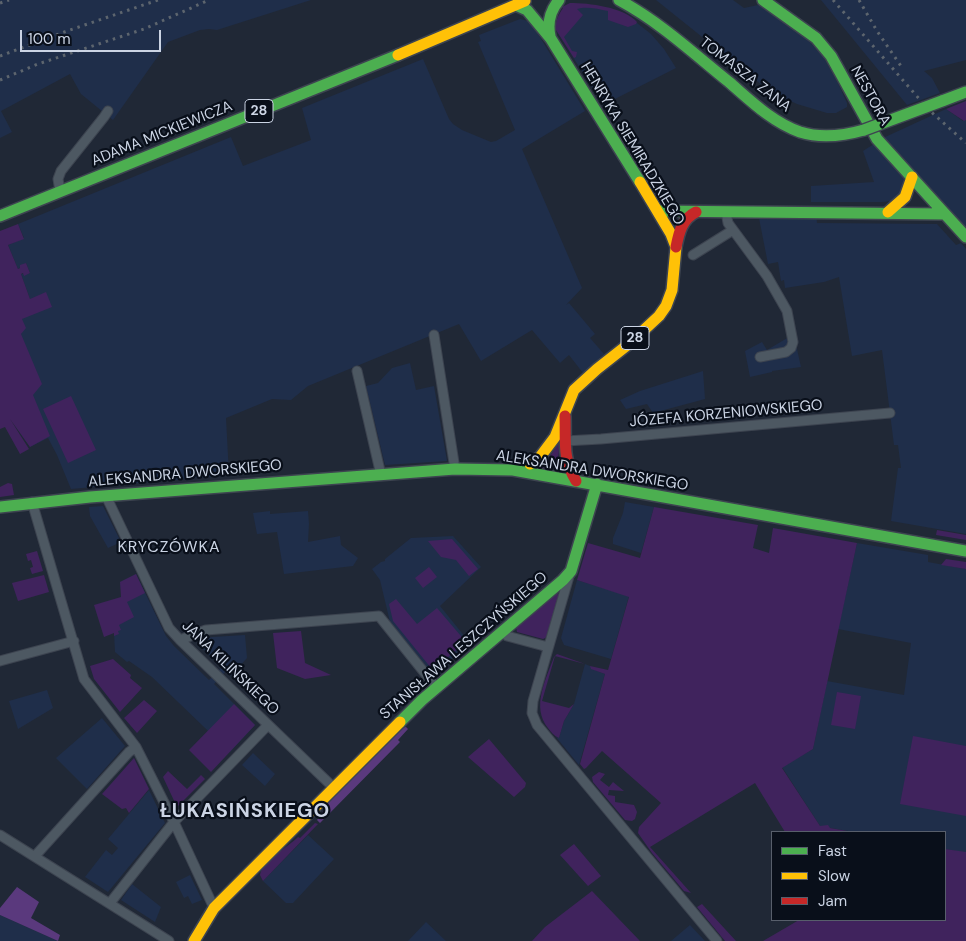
<!DOCTYPE html>
<meta charset="utf-8">
<style>
body{margin:0}
#map{position:relative;width:966px;height:941px;overflow:hidden;background:#202836;font-family:"DM Sans",sans-serif}
canvas{display:block}
.legend{position:absolute;left:771px;top:831px;width:175px;height:90px;box-sizing:border-box;background:#090f1a;border:1px solid #575e6b;margin:0;padding:6px 9px;list-style:none;font-size:15px;color:#cbd4e4}
.legend li{display:flex;align-items:center;gap:10px;height:25px}
.legend b{width:25px;border:1px solid #575e6b}
.scale{position:absolute;left:20px;top:30px;width:141px;height:22px;box-sizing:border-box;border:2px solid #cbd4e4;border-top:0;padding-left:6px;font-size:15px;line-height:18px;white-space:nowrap;color:#cbd4e4;-webkit-text-stroke:4px #090f1a;paint-order:stroke}
</style>
<div id="map">
<canvas width="966" height="941"></canvas>
<ul class="legend">
<li><b style="height:6px;background:#4caf50"></b>Fast</li>
<li><b style="height:6px;background:#ffc107"></b>Slow</li>
<li><b style="height:6px;background:#c62828"></b>Jam</li>
</ul>
<div class="scale">100 m</div>
</div>
<script>
const c = document.querySelector('canvas').getContext('2d');
c.lineJoin = 'round';
function fill(path, color) { c.fillStyle = color; c.fill(path, 'evenodd'); }
function trace(path, color, width, dash) { c.strokeStyle = color; c.lineWidth = width; c.lineCap = dash ? 'butt' : 'round'; c.setLineDash(dash || []); c.stroke(path); }
function drawText(font, color, halo, rows, align = 'center') {
  c.font = font + ' "DM Sans",sans-serif'; c.lineWidth = 4.5; c.setLineDash([]); c.textBaseline = 'middle'; c.strokeStyle = halo; c.fillStyle = color; for (const [text, x, y, turn = 0] of rows) {
    c.save(); c.translate(x, y); c.rotate((+turn || 0) * Math.PI / 180); c.textAlign = isNaN(turn) ? turn : align; if (halo) c.strokeText(text, 0, 0); c.fillText(text, 0, 0); c.restore();
  }
}
fill(new Path2D(`
 M0,0H311L217,30L209,29L200,30L168,42L113,120L81,94L70,74L1,111L12,132L0,138Z
 M656,0H733L744,8L758,5L804,36L823,56L838,83L847,103V107L836,113H827L797,104L780,96L762,85Z
 M821,0H966V60L924,71L932,78L940,93L907,105Z
 M577,6L601,8L623,16L637,23L651,34L664,49L676,68L603,105L556,30L558,18Z
 M520,19L528,21L532,24L585,111L522,149L582,288L566,305L569,303L595,334L590,338L604,354L583,373L569,355L560,363L532,330L481,361L459,324L308,386L291,400L272,399L226,418L229,475L71,489L57,455L48,438L30,447L0,403V396L21,334L22,319L30,299L21,274L30,273L26,263L18,269L8,245L24,238L18,224L231,137L243,166L311,140L302,108L423,59L449,119L453,124L462,130L491,142L496,141L515,130L478,42L481,41L479,35Z
 M946,109L963,121L966,120V231L883,138Z
 M874,144L904,177L905,182L903,190L900,196L892,201L882,202H811V186L874,182L863,151Z
 M816,212L817,223L937,224L956,245L961,243L966,249V534L891,521L898,468H901L898,445H894L882,350L852,356L839,277L824,282L785,288L784,280L781,281L778,262L768,264L758,213Z
 M794,336L801,367L772,371V372L750,377L745,351L762,342L767,350L789,337Z
 M410,363L416,390L434,386L447,461L385,465L366,386L378,383L392,368Z
 M703,371L705,399L653,413L647,404L626,409L620,400L640,391Z
 M625,502L654,507L641,553L613,544V538L623,513Z
 M103,506L121,542L108,548L90,516L89,507Z
 M270,511V514L308,511L309,524L308,542L340,536L341,545L358,558L353,566L284,574L277,532L257,534L253,513Z
 M453,536L481,567L440,606L470,643L436,672L430,671L390,622L380,580L372,569L381,562L385,561V559L411,538Z
 M857,543L928,555V562L966,569V853L945,849V832H853L820,826L782,767L813,749L827,681L904,695L911,643L838,629Z
 M136,574L166,636L174,646L209,680L222,667L203,649L201,646L204,640L212,637L245,635L247,658L231,676L226,671L214,684L255,725L230,752L152,677L129,661L127,662L115,652L114,633L122,597L120,582Z
 M577,580L629,596L611,659L564,645L561,638Z
 M585,664L590,666L597,671L605,674L579,765L556,737L559,738L564,721L574,704Z
 M47,690L53,708L18,729L9,701Z
 M102,718L125,746L87,789L56,758Z
 M253,753L275,774L265,786L242,765Z
 M149,790L165,823L108,892L85,877L106,850L112,855L118,848L108,839Z
 M308,835L334,859L293,903H286L263,881Z
 M190,875L202,900L192,904L188,896L184,898L176,882Z
 M132,884L161,907L155,922L121,900Z
 M0,915L58,941H0Z
 M426,922L446,941H408Z
 M690,925L705,941H671Z`), '#1f2e4a');
fill(new Path2D(`
 M570,3C589,3 624,7 637,22L636,24L628,27L608,20V11C598,9 586,6 577,9L583,15L564,37L572,51L577,52L576,57L574,58L556,30C555,21 558,16 563,8L562,7Z
 M966,101V120L964,121L946,109Z
 M18,224L24,239L8,245L18,269L20,268V265L26,263L30,273L24,276L23,273L21,274L30,299L46,292L52,307L22,319L26,328L21,334L42,384L33,395L50,436L30,447L10,419L29,449L20,454L5,427L0,429V231Z
 M71,396L96,450L68,463L43,409Z
 M558,444H559C559,461 558,470 538,467L546,462Z
 M8,483L12,484L14,495L0,497V487Z
 M654,507L758,525L753,548L769,553L773,528L857,543L813,749L782,768L820,826L828,825L830,828L853,832H785L755,783L650,847L691,893L684,891L652,853L638,833L639,827L661,803L602,751L586,768L584,769L580,764L605,674L591,669L590,666L608,670L629,597L577,580L588,543L640,558Z
 M937,530L966,535V540L936,535Z
 M452,539L478,569L469,576L456,560L441,557L428,541Z
 M37,551L43,571L32,574L30,568L33,567L31,560L28,561L26,554Z
 M946,559L966,562V569L941,565Z
 M429,567L437,577L423,588L415,578Z
 M136,574L145,593L127,602L134,617L119,625L121,630L118,631L119,634L114,636V633L104,637L94,605L121,597L120,582Z
 M44,575L49,592L18,601L12,583Z
 M556,593L559,594L547,637L543,639L517,632L516,627Z
 M396,599L417,624L437,608L466,642L435,668H431L393,621L389,604Z
 M301,631L305,663L331,675L305,679L277,668L273,633Z
 M557,654L585,664L555,656L542,701L569,708L574,704L564,721L559,738C554,736 551,732 548,728C531,707 546,679 554,657Z
 M113,659L131,675L130,678L142,688L120,712L94,679L90,666Z
 M837,692L861,696L855,729L831,725Z
 M144,700L157,711L137,733L124,718Z
 M234,704L255,725L211,772L189,750Z
 M913,736L966,746V816L900,804Z
 M489,739L526,783L525,787L514,797L468,757Z
 M134,758L149,789L129,813L126,808L122,809L102,794Z
 M168,771L187,789L201,775L205,779L177,807L163,777Z
 M599,772L605,774L600,780L609,787L613,782L624,791L609,790L608,795L615,796V802L634,805L637,812L635,819L632,821L625,820L593,782L592,777Z
 M315,823L318,824L263,881L260,875C262,861 288,847 298,837L300,838Z
 M574,844L601,876L588,886L560,855Z
 M945,849L966,852V941H763L799,920H945Z
 M592,891L640,941H532L545,927Z
 M702,904L736,941H725L697,907Z`), '#40235d');
fill(new Path2D(`
 M406,727L408,729L398,740L400,742L320,823L317,820L326,807L327,803L400,728Z
 M17,887L39,902L31,918L60,935L58,941L0,915V908Z`), '#5a397d');
const street = new Path2D(`
 M60,191L58,179L61,171L104,117L108,111
 M726,212L728,223L767,276L787,311L793,342L791,348L786,352L760,357
 M693,255L733,230
 M434,335L455,469
 M357,371L381,475
 M565,441L601,439L890,413
 M106,496L169,628L180,640L334,788
 M32,502L84,679L136,747L174,822L214,908
 M570,573L533,701L532,713L537,725L717,941
 M503,631L507,636L548,647
 M180,640L206,630L379,616L436,687
 M0,661L74,641
 M0,835L169,941
 M35,856L129,752L136,747
 M110,903L174,822L268,725`);
const fast = new Path2D(`
 M619,0C660,22 693,53 729,82C751,101 772,122 800,132C822,139 843,136 864,130
 M763,0L816,38L831,56L877,139L945,214
 M518,6L527,10L551,39L640,182
 M550,36C547,22 550,11 559,0
 M942,101L966,92
 M658,211L945,214L966,237
 M0,216L398,55
 M513,470L966,551
 M0,507L90,497L455,469L513,470L530,464
 M400,722L422,700L563,580L571,571L597,484`);
const slow = new Path2D(`
 M398,55L525,1
 M888,212L905,197L912,177
 M530,464L540,457L555,437L574,390L597,369L630,343L659,316L666,306L672,290L676,247L671,234L640,182
 M194,941L214,908L400,722`);
const jam = new Path2D(`
 M676,247C679,232 682,219 696,212
 M565,416C566,441 562,458 576,481`);
trace(street, '#3d4450', 11);
trace(fast, '#3d4450', 14);
trace(slow, '#3d4450', 14);
trace(jam, '#3d4450', 14);
trace(street, '#4d5862', 9);
trace(fast, '#4caf50', 11);
trace(slow, '#ffc107', 11);
trace(jam, '#c62828', 11);
trace(new Path2D(`
 M833,0L928,109L966,143
 M859,0L877,31L903,69
 M0,3L9,0
 M0,56L67,31L158,0
 M0,80L38,64L144,29L209,0`), '#5d656e', 3, [2.5, 5]);
const fastBridge = new Path2D(`
 M864,130L942,101`);
trace(fastBridge, '#3d4450', 14, []);
trace(fastBridge, '#4caf50', 11);
for (const [x, y, w] of [
 [259,111,28],
 [635,338,28]
]) { const box = new Path2D(); box.roundRect(x - w / 2, y - 11.5, w, 23, 4); c.fillStyle = '#090f1a'; c.fill(box); trace(box, '#cbd4e4', 1); }
drawText('bold 14px', '#cbd4e4', null, [
 ["28",259,111],
 ["28",635,338]
]);
drawText('15px', '#cbd4e4', '#090f1a', [
 ["TOMASZA ZANA",745,75,38],
 ["NESTORA",870,96,61],
 ["ADAMA MICKIEWICZA",162,134,-22],
 ["HENRYKA SIEMIRADZKIEGO",632,144,59],
 ["JÓZEFA KORZENIOWSKIEGO",726,414,-5],
 ["ALEKSANDRA DWORSKIEGO",592,471,9],
 ["ALEKSANDRA DWORSKIEGO",185,474,-5],
 ["STANISŁAWA LESZCZYŃSKIEGO",464,646,-41],
 ["JANA KILIŃSKIEGO",230,668,44]
]);
c.letterSpacing = '1px';
drawText('16px', '#cbd4e4', '#090f1a', [
 ["KRYCZÓWKA",169,548]
]);
c.letterSpacing = '0px';
c.letterSpacing = '1px';
drawText('bold 20px', '#cbd4e4', '#090f1a', [
 ["ŁUKASIŃSKIEGO",245,812]
]);
c.letterSpacing = '0px';
</script>
